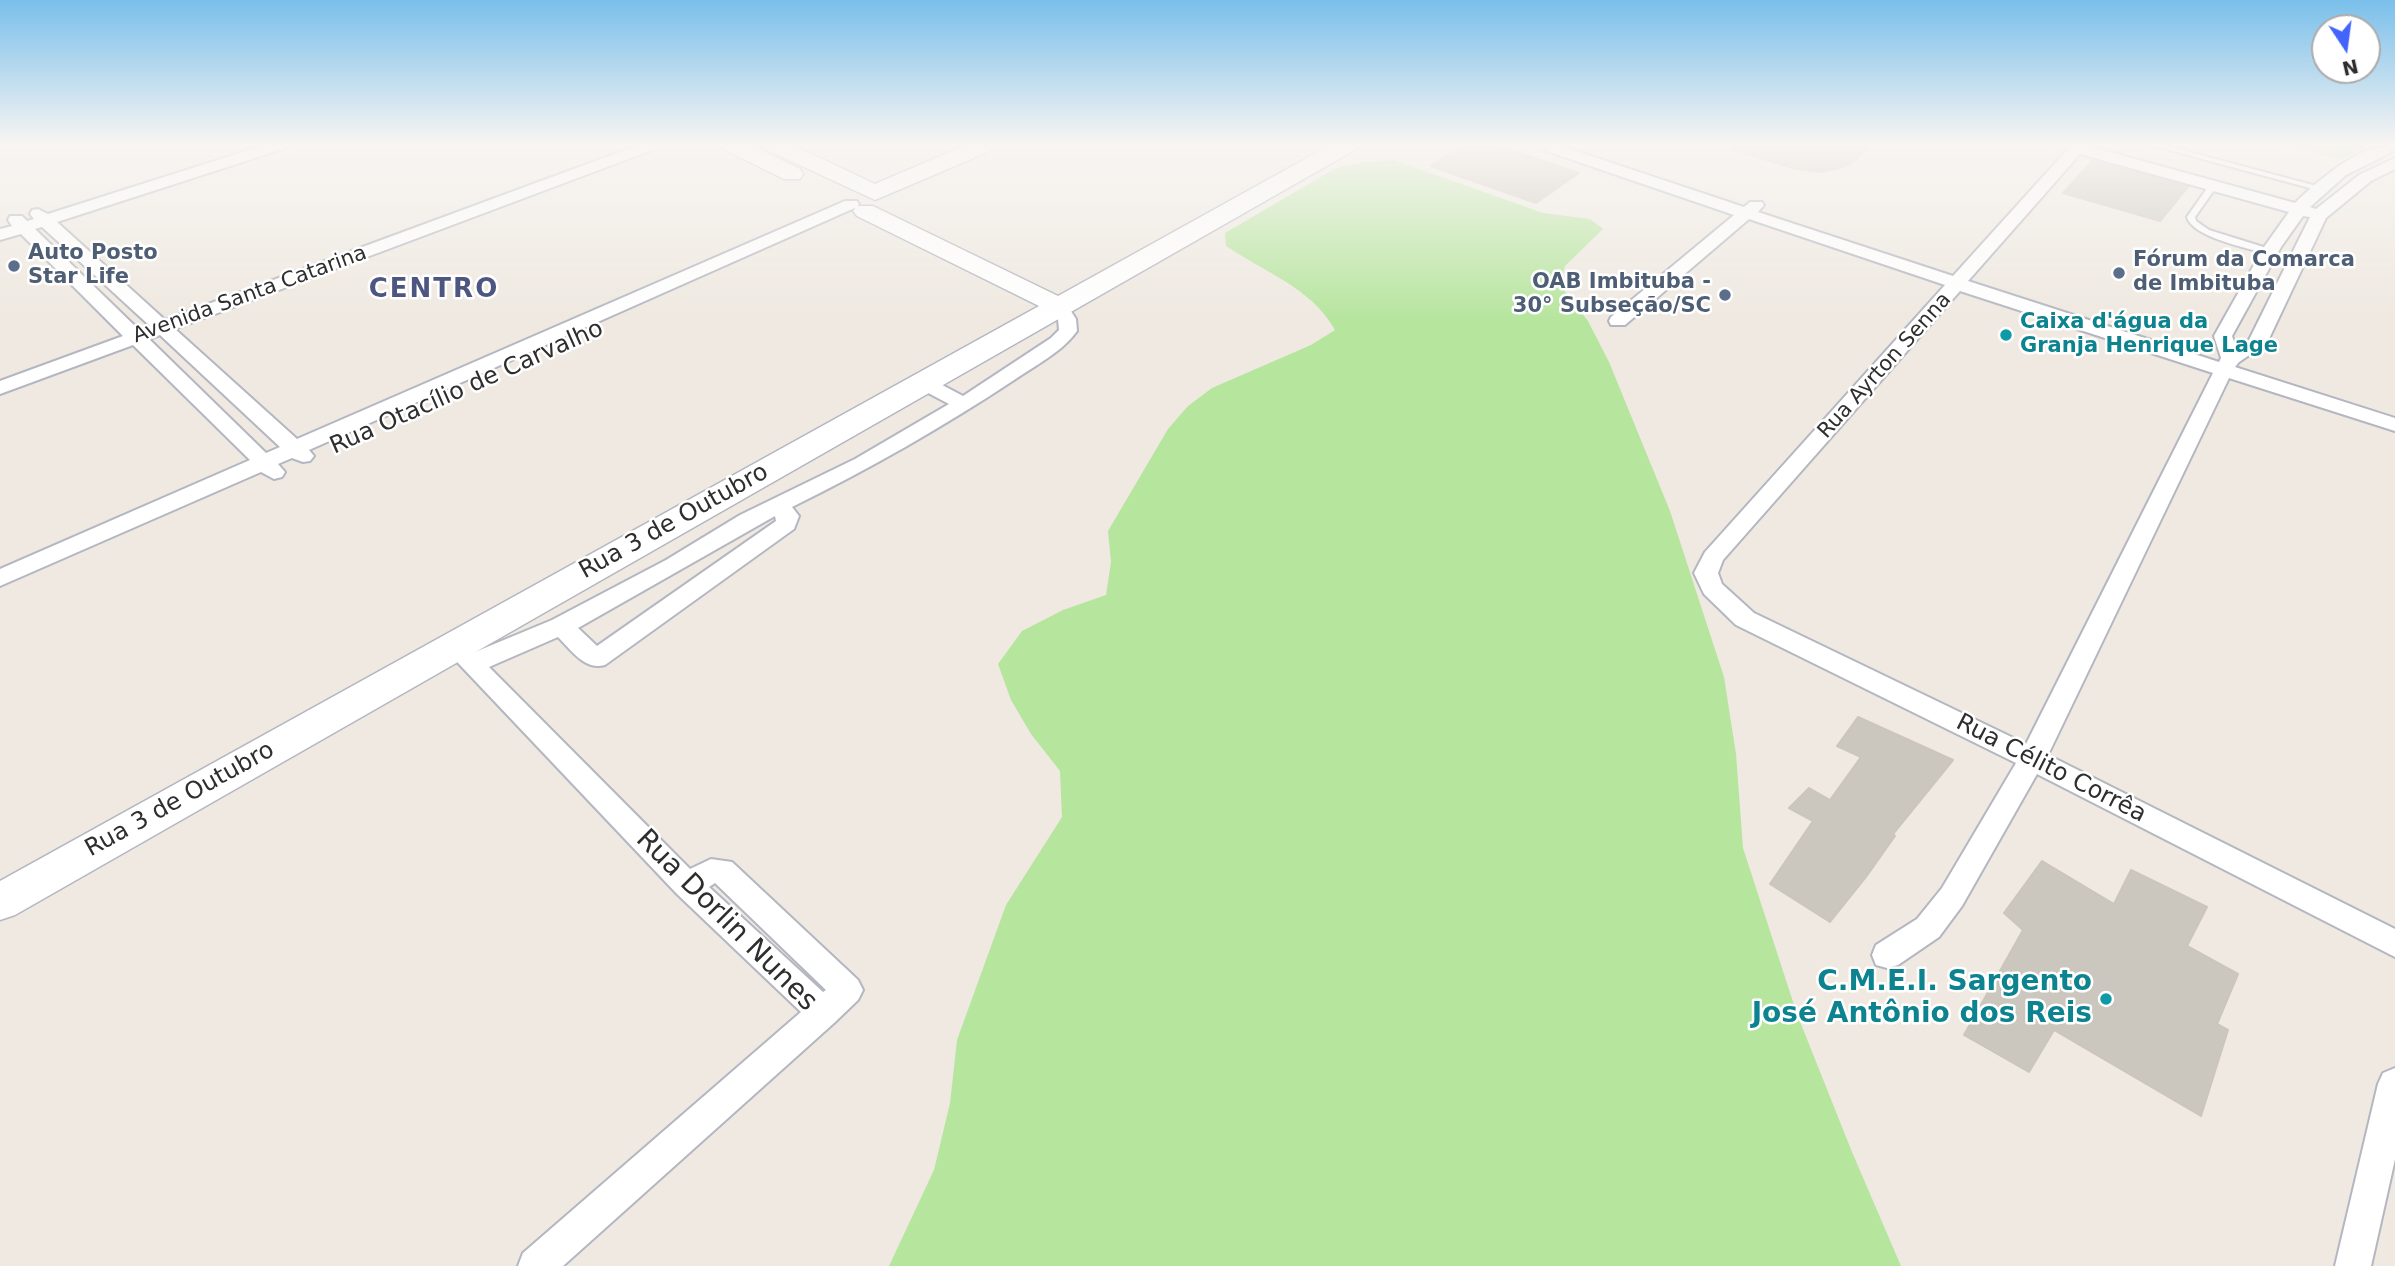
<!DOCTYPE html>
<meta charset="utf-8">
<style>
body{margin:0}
#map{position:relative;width:2395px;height:1266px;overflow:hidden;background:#efe9e1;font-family:"DejaVu Sans",sans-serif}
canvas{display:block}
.north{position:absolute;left:2311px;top:14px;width:70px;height:70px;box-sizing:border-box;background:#fff;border:2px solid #ababab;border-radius:50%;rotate:167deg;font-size:19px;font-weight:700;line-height:28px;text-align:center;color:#2e2e2e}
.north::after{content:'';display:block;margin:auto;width:24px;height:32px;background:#4264fb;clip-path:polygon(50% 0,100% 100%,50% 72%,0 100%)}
</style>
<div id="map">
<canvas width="2395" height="1266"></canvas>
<div class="north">N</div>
</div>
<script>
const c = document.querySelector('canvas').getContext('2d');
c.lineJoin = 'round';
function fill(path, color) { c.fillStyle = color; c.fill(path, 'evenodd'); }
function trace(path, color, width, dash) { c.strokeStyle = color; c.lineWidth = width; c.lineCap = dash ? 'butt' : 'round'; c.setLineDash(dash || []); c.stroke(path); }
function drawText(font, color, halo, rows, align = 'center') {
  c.font = font + ' "DejaVu Sans",sans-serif'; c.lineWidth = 5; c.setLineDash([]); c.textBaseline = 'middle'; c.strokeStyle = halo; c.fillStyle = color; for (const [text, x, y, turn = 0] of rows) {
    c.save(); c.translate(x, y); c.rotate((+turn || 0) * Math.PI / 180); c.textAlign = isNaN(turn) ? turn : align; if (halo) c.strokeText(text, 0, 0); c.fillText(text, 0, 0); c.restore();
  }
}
fill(new Path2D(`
 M2276,143H2373L2340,160Z
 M1394,160L1543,213L1590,219L1603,229L1565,266L1560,285L1588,321L1609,362L1670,511L1724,677L1736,754L1743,848L1797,1014L1852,1152L1901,1266H889L934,1170L950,1103L957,1040L1006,905L1062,817L1060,771L1031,734L1011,700L998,664L1022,631L1063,610L1106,595L1111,562L1108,531L1168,429L1188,406L1212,388L1311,345L1335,330C1312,288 1264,272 1226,246L1225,233L1336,168L1363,162Z`), '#b6e59e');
const building = new Path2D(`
 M1467,143H1490L1579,173L1536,203L1430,166Z
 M1731,143H1873L1850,165L1821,172L1796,169L1730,149Z
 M2093,160L2188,187L2160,221L2063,193Z
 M1858,717L1953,760L1893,834L1895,836L1866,877L1830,922L1770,884L1813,821L1789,808L1809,788L1830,800L1861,757L1837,746Z
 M2042,861L2114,904L2131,870L2207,907L2187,946L2238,974L2217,1024L2228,1030L2201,1116L2054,1030L2029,1072L1964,1035L2023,930L2004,913Z`);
fill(building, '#cbc7bf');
trace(building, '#cbc5ba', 2);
const lane = new Path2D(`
 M2143,143H2156L2324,188L2317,190Z
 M2210,184L2217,186L2195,217L2196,221L2209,230L2273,250V254H2267C2248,248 2192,237 2187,217Z`);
const street = new Path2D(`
 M271,143H295L292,146L57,222L165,320L644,143H666L663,146L175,329L297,439L845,201H857L859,204L857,207L309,450L314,456L310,461L303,462L292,458L278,464L285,472L282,477L274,479L261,472L0,586V569L250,460L133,345L0,394V381L123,336L21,234L0,240V229L12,226L8,220L10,216H22L27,221L34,219L30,214L32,210L38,209L48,214ZM42,227L150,326L139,330L35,229ZM160,335L280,447L266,453L149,339Z
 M1529,143H1552L1744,207L1750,202H1762L1764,205L1758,212L1953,276L2067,150L2050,143H2077L2295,203C2312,186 2363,141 2388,148L2391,151L2388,154L2346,175L2310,207L2316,209L2359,175L2395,158V169L2371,181L2326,218L2267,343L2239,362L2235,367L2395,418V431L2229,378L2048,755L2395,929V957L2037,774L1962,906L1939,937L1898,965L1887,968L1876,965L1872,955L1876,945L1917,919L1942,888L2016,763L1736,625L1704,594L1694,573L1705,552L1945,285L1749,219L1625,325H1611L1609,321L1611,317L1734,215L1532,146ZM2080,154L2289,212L2264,247L2214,336L2221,358L2219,362L1968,281ZM2303,216L2310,217L2249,340L2236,347L2232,336L2281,247ZM1960,291L2213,373L2026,744L1754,613L1722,584L1718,573L1723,560Z
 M1059,301L1065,302L1076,319L1077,331C1062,352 1036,365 1014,380C943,427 869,469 792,507L799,516L794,529L605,665C585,671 571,650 558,637L489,667L690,869L711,859L732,862L858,980L863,990L858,1000L834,1023L563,1266H518L523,1253L801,1012L677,894L442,646L445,640C460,635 465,642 475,652L552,620L666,560L740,515L855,459L949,404L915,386L912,382L915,378H929L963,396L1051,338L1059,330L1058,319L1050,306ZM775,516L776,521L597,646L578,628ZM715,883L826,990L823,992L709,887Z
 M2395,1068V1159L2371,1266H2335L2378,1084L2383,1073Z`);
const secondary = new Path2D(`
 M718,143H746L800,169L803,174L800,179H784L721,148Z
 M760,143H789L875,184L971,143H1000L997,148L875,200L763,148Z
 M1334,143H1361L1358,148L15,915L0,920V881L1039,306L857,216L853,211L857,206H873L1058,296Z`);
trace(lane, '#b4b7c1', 4);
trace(street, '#b4b7c1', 4);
trace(secondary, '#b4b7c1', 3);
fill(lane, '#fff');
fill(street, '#fff');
fill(secondary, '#fff');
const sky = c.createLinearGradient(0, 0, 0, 320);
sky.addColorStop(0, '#7abfeb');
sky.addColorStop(0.45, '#f8f5f2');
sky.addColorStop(1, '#f8f5f200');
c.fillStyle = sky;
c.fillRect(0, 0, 2395, 320);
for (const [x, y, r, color] of [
 [14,266,7,"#5c6f8a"],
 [2119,273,7,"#5c6f8a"],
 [1725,295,7,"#5c6f8a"],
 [2006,335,7,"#0f9aa8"],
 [2106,999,7,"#0f9aa8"]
]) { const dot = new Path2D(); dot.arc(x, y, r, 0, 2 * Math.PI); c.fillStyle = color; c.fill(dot); trace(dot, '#fff', 2.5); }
drawText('bold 21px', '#4e5e75', '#fff', [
 ["Auto Posto",28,254],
 ["Star Life",28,278],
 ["Fórum da Comarca",2133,261],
 ["de Imbituba",2133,285],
 ["OAB Imbituba -",1711,283,"right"],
 ["30° Subseção/SC",1711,307,"right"]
], 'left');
drawText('21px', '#2e2e2e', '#fff', [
 ["Avenida Santa Catarina",250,295,-20],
 ["Rua Ayrton Senna",1885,366,-48]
]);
drawText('bold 21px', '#0d838f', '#fff', [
 ["Caixa d'água da",2020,323],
 ["Granja Henrique Lage",2020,347]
], 'left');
drawText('24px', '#2e2e2e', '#fff', [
 ["Rua Otacílio de Carvalho",467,388,-24],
 ["Rua 3 de Outubro",674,522,-29],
 ["Rua Célito Corrêa",2051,769,27],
 ["Rua 3 de Outubro",180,800,-29]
]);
c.letterSpacing = '2px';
drawText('bold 26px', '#4d5680', '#fff', [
 ["CENTRO",434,290]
]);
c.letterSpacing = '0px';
drawText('28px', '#2e2e2e', '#fff', [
 ["Rua Dorlin Nunes",726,921,45]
]);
drawText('bold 28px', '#0d838f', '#fff', [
 ["C.M.E.I. Sargento",2092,983],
 ["José Antônio dos Reis",2092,1015]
], 'right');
</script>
